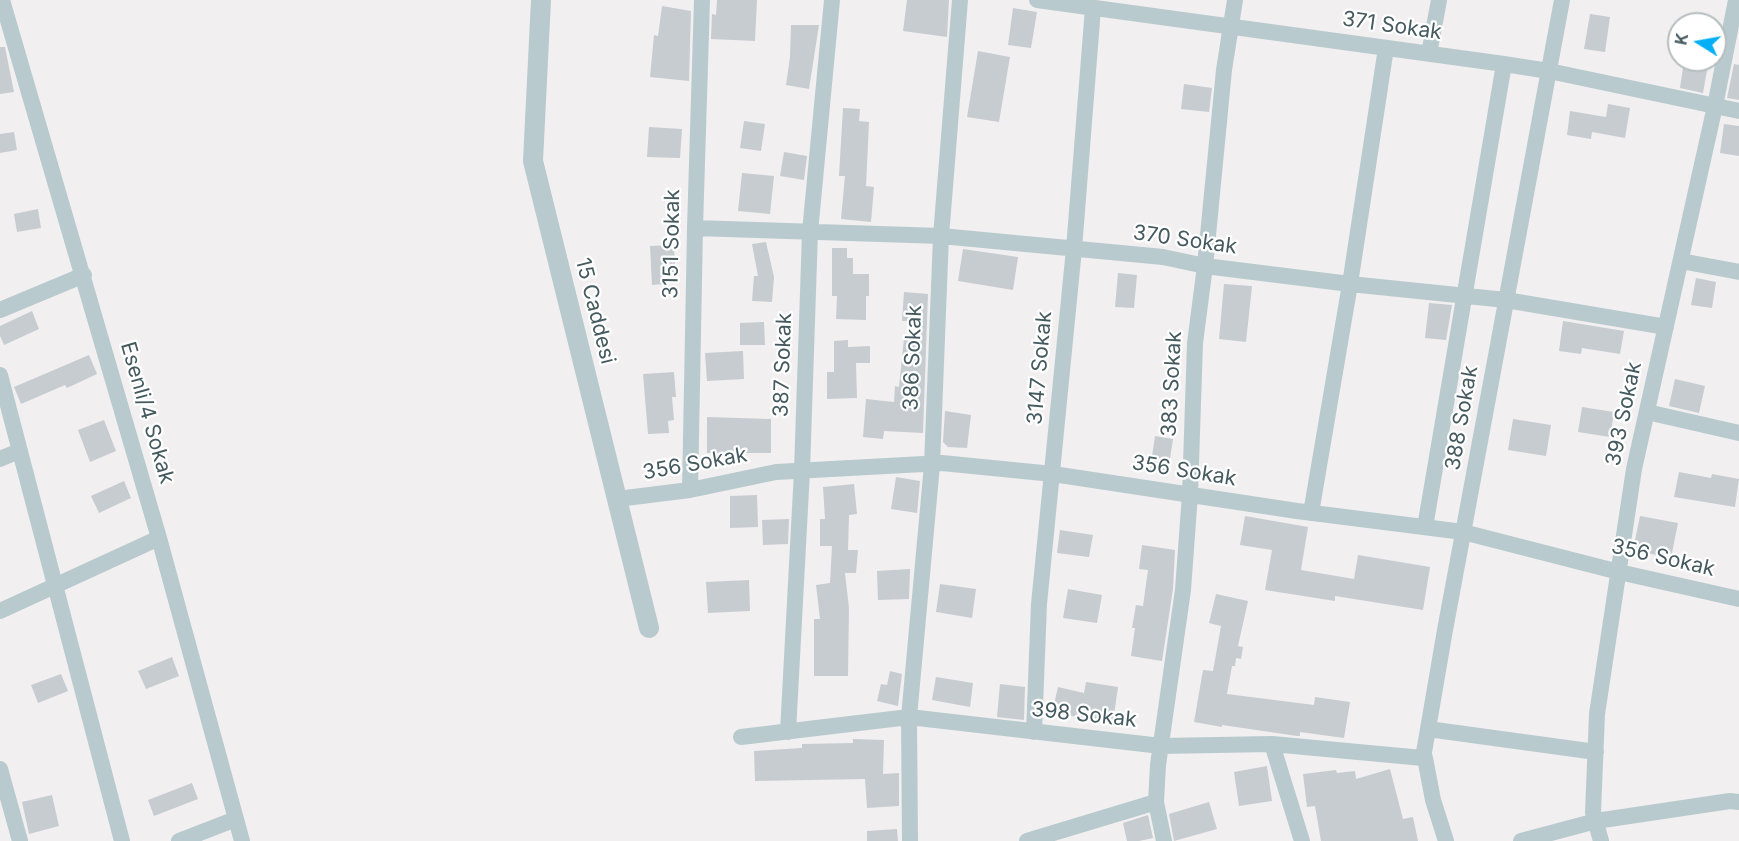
<!DOCTYPE html>
<style>
body{margin:0}
#map{position:relative;width:1739px;height:841px;overflow:hidden;background:#f2eff0;font-family:Inter,sans-serif}
canvas{display:block}
.north{position:absolute;left:1667px;top:12px;width:60px;height:60px;box-sizing:border-box;background:#fff;border:2px solid #b5bdbf;border-radius:50%;rotate:281deg;font-size:16px;font-weight:700;line-height:24px;text-align:center;color:#455a5f}
.north::after{content:'';display:block;margin:auto;width:21px;height:27px;background:#05aff6;clip-path:polygon(50% 0,100% 100%,50% 72%,0 100%)}
</style>
<div id="map">
<canvas width="1739" height="841"></canvas>
<div class="north">K</div>
</div>
<script>
const c = document.querySelector('canvas').getContext('2d');
c.lineJoin = 'round';
function fill(path, color) { c.fillStyle = color; c.fill(path, 'evenodd'); }
function trace(path, color, width, dash) { c.strokeStyle = color; c.lineWidth = width; c.lineCap = dash ? 'butt' : 'round'; c.setLineDash(dash || []); c.stroke(path); }
function drawText(font, color, halo, rows, align = 'center') {
  c.font = font + ' Inter,sans-serif'; c.lineWidth = 4.5; c.setLineDash([]); c.textBaseline = 'middle'; c.strokeStyle = halo; c.fillStyle = color; for (const [text, x, y, turn = 0] of rows) {
    c.save(); c.translate(x, y); c.rotate((+turn || 0) * Math.PI / 180); c.textAlign = isNaN(turn) ? turn : align; if (halo) c.strokeText(text, 0, 0); c.fillText(text, 0, 0); c.restore();
  }
}
fill(new Path2D(`
 M717,0H757L755,41L711,39L712,14L716,15Z
 M907,0H949L947,37L903,31Z
 M662,6L691,11L689,81L650,77L654,35L658,36Z
 M1013,8L1037,12L1031,48L1008,45Z
 M1590,14L1610,17L1605,52L1584,49Z
 M791,25H819L809,89L786,85L790,57Z
 M0,47H5L14,92L0,94Z
 M978,51L1010,57L999,122L967,117Z
 M1684,61L1708,65L1703,93L1680,88Z
 M1734,64L1739,65V100L1727,98Z
 M1184,84L1212,88L1209,112L1181,109Z
 M1608,104L1630,108L1625,138L1592,132L1591,139L1567,135L1570,111L1606,117Z
 M843,108L860,109L859,121L869,122L866,186L874,187L871,222L841,219L845,176H839Z
 M744,121L765,124L761,151L740,148Z
 M1724,124L1739,126V156L1720,153Z
 M649,127L682,129L680,158L647,157Z
 M14,132L17,150L0,153V134Z
 M784,152L807,156L804,180L780,176Z
 M742,173L774,176L770,214L738,211Z
 M38,209L41,228L17,232L14,214Z
 M766,242L774,277L772,302L752,301L754,276H758L752,244Z
 M674,245L676,283L652,285L650,246Z
 M832,248H847V258H853V274H869V296H866V320L836,319L837,296H832Z
 M963,249L1018,257L1013,290L958,281Z
 M1118,273L1137,275L1134,308L1115,307Z
 M1696,278L1716,282L1712,308L1691,305Z
 M1224,284L1252,286L1246,342L1219,339Z
 M904,292L928,294L923,433L884,431L883,439L863,437L866,399L894,402L895,386L899,387L904,338H921V321H902Z
 M1429,303L1452,305L1446,340L1425,338Z
 M32,311L39,329L4,345L0,336V326Z
 M1563,321L1624,331L1620,354L1582,348L1581,354L1559,351Z
 M764,322L765,345H740V323Z
 M848,340V347L870,346V363H856L857,398L827,399V372H834V341Z
 M743,351L744,379L707,381L705,353Z
 M89,355L97,374L67,388L65,385L21,404L14,387Z
 M674,372L676,397H672L674,420L668,421L669,433L648,434L643,374Z
 M1675,379L1705,386L1699,413L1669,406Z
 M1582,407L1614,412L1610,437L1578,432Z
 M945,411L971,415L967,448L948,447L943,442Z
 M707,417L771,419V453H707Z
 M1513,419L1551,425L1546,456L1508,450Z
 M104,420L116,451L90,462L78,430Z
 M1155,436L1173,439L1168,472L1150,470Z
 M1679,472L1711,478L1712,474L1739,479L1735,507L1674,497Z
 M896,477L920,481L917,513L891,509Z
 M124,481L131,498L99,513L91,496Z
 M854,484L857,514L849,515L848,550H858L856,573H845L849,608L848,676H814V619H820L816,585L830,583L832,546H820V519H825L823,487Z
 M757,495L758,527L730,528V496Z
 M1245,516L1308,527L1301,570L1354,579L1358,555L1430,567L1423,610L1335,596V601L1265,590L1272,550L1240,545Z
 M1640,516L1678,523L1671,558L1633,550Z
 M789,519L788,544L763,545L762,520Z
 M1060,530L1093,535L1089,557L1057,553Z
 M1142,545L1175,550L1173,589L1162,661L1131,656L1135,628H1132L1136,605L1143,606L1148,570L1139,569Z
 M910,569L909,599L878,600L877,571Z
 M749,580L750,611L708,613L706,582Z
 M940,584L976,589L972,618L936,612Z
 M1068,589L1102,595L1097,623L1063,618Z
 M1216,594L1248,601L1238,646L1243,647L1241,659L1236,658L1235,666H1232L1227,694L1314,705L1315,697L1350,702L1344,738L1300,732V736H1297L1222,725V727L1194,722L1203,670L1213,671L1221,626L1209,623Z
 M172,657L179,676L146,689L138,671Z
 M890,671L902,674L898,706L877,701L881,684L887,685Z
 M61,674L68,691L38,703L31,685Z
 M936,677L973,683L970,707L932,700Z
 M1086,682L1118,687L1113,722L1052,713L1058,687L1084,693Z
 M1000,684L1025,687L1024,720L997,717Z
 M853,739L884,740L883,774L899,773V806L867,808L865,779L755,781L754,751L802,748V744L853,743Z
 M1267,766L1272,801L1239,806L1234,772Z
 M1390,769L1403,819L1413,817L1418,841H1321L1315,806L1307,807L1303,774L1336,770L1337,773L1355,771L1356,779Z
 M192,783L198,799L154,816L148,800Z
 M52,795L59,826L29,834L22,802Z
 M1209,802L1217,829L1174,841L1169,814Z
 M1148,815L1153,838L1139,841H1127L1123,823Z
 M897,829L898,841H867V831Z`), '#c6ccd0');
trace(new Path2D(`
 M2,0L159,538L242,841
 M1037,0L1504,64L1549,71L1739,111
 M1429,54L1439,0
 M695,228L941,236L1163,257L1205,266L1350,284L1506,300L1666,327
 M1681,261L1739,272
 M0,310L84,275
 M0,375L122,841
 M1647,412L1739,433
 M0,459L19,451
 M690,490L695,228L702,0
 M617,499L690,490L776,472L942,463L1053,474L1297,511L1463,532L1619,572L1739,599
 M1311,513L1350,284L1386,48
 M1425,527L1504,64
 M0,611L159,538
 M1428,729L1596,752
 M788,732L802,471L810,232L832,0
 M1034,732L1039,604L1074,249L1093,8
 M741,737L909,717L1161,746L1272,744L1423,758
 M1272,744L1302,841
 M0,769L20,841
 M179,841L236,819
 M910,841L909,717L932,465L941,236L960,0
 M1027,841L1156,802
 M1164,841L1156,802L1158,765L1183,590L1190,494L1195,343L1205,266L1224,70L1235,0
 M1446,841L1433,800L1425,758H1423L1445,630L1562,0
 M1521,841L1596,821L1730,801L1739,802
 M1601,841L1593,812L1597,714L1634,469L1715,106L1736,0`), '#b9cace', 16);
trace(new Path2D(`
 M541,0L533,161L649,628`), '#b9cace', 20);
drawText('21px', '#455a5f', '#fff', [
 ["371 Sokak",1392,26,8],
 ["370 Sokak",1185,240,8],
 ["3151 Sokak",672,244,-89],
 ["15 Caddesi",595,311,76],
 ["386 Sokak",913,358,-88],
 ["387 Sokak",783,365,-88],
 ["3147 Sokak",1040,368,-85],
 ["383 Sokak",1172,384,-87],
 ["Esenli/4 Sokak",147,413,74],
 ["393 Sokak",1624,414,-78],
 ["388 Sokak",1462,418,-80],
 ["356 Sokak",695,464,-10],
 ["356 Sokak",1184,471,9],
 ["356 Sokak",1663,558,13],
 ["398 Sokak",1084,715,6]
]);
</script>
